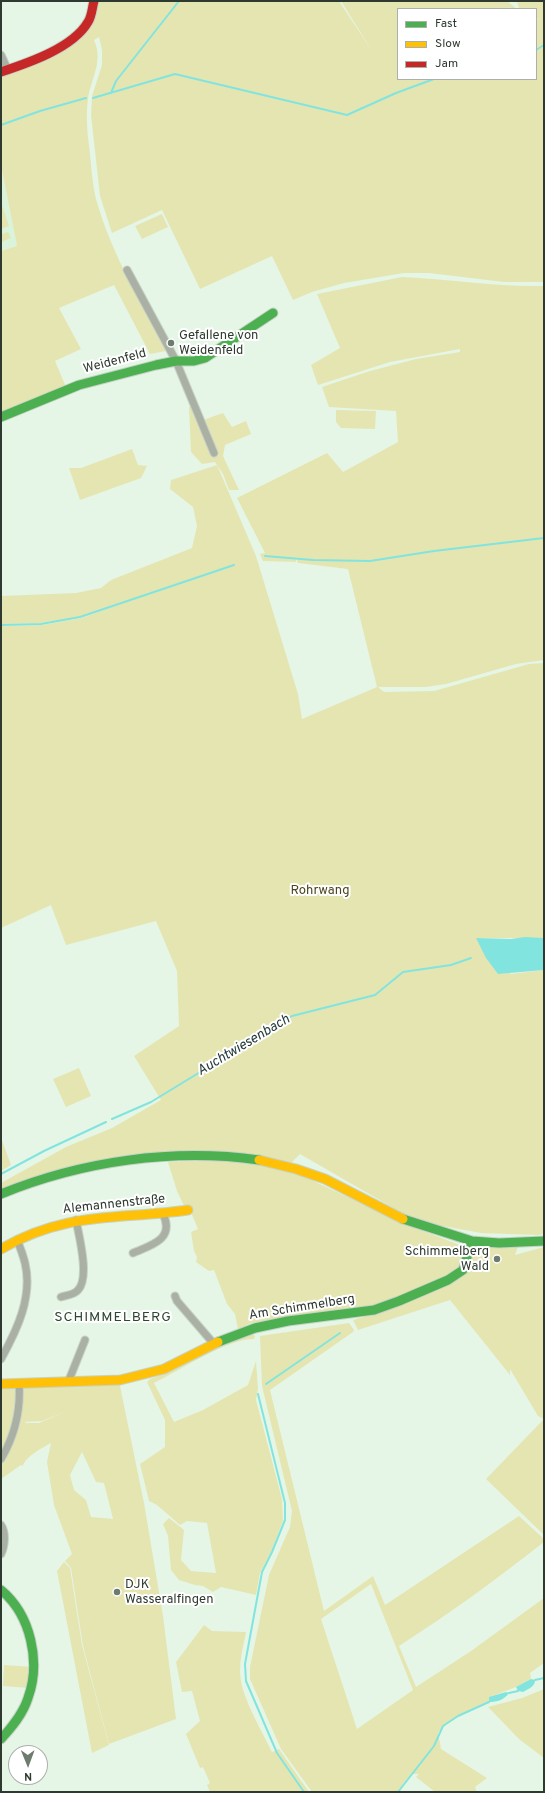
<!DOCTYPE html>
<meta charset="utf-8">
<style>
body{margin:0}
#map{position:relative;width:545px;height:1793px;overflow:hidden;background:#e5f6e6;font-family:Overpass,sans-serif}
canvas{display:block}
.frame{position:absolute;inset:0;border:2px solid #2e3a2f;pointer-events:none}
.legend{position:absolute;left:397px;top:8px;width:140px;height:72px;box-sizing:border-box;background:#fff;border:1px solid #abb0ac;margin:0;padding:5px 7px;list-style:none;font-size:12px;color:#2e3a2f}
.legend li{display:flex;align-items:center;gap:8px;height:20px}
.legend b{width:20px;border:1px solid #abb0ac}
.north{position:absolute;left:8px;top:1745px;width:40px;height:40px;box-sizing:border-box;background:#fff;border:1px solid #abb0ac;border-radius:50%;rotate:179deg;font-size:11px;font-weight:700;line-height:16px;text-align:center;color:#2e3a2f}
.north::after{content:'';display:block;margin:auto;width:14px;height:18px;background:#6e7c6f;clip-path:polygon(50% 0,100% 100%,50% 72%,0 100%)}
</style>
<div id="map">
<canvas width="545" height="1793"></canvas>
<div class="frame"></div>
<ul class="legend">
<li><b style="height:5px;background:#4caf50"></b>Fast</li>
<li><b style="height:5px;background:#ffc107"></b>Slow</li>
<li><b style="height:5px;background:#c62828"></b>Jam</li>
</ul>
<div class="north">N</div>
</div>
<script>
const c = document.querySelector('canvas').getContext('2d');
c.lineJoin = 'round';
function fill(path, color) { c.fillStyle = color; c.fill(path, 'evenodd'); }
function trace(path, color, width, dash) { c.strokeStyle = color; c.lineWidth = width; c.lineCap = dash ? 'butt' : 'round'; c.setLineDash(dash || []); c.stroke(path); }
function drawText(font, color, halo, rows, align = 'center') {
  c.font = font + ' Overpass,sans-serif'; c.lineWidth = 4; c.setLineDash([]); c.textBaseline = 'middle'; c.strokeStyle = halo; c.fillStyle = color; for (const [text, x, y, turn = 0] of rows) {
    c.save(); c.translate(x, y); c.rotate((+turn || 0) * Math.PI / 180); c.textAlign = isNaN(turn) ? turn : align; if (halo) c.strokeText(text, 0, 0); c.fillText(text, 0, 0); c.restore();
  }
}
fill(new Path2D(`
 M1,168L17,246L1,251Z`), '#d9f4da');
fill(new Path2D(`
 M94,1H339L372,51L341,1H507L517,9H398V79H536V21L538,19L536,18V9H519L517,1H544V282H504L429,273H404L344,283L312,292L293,300L272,256L200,289L162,210L112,233L100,196L91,115L92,96L102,65V50L99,37L94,40C104,61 91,78 88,99C86,113 87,131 89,145C91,162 92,182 96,199C111,253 141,302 166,351L150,354L114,285L59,308L81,349L55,361L66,387L1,413V251L17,246L1,166V72L73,38Z
 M1,202L9,226L1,229Z
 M162,214L168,227L142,239L135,226Z
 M8,232L11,238L1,242V234Z
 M402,277C450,279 496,287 544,286V660L516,664L446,684L426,687H378L384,692L434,691L529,664L544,663V938H476L511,974L544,970V1234L538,1235L481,1233L416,1221L300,1154L291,1163L177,1152L1,1190V1183L66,1147L112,1128L161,1100L134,1056L179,1026L177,971L156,921L66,945L51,905L1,928V626L42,625L81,618L169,587L80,617L41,623L1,624V596L76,593L101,588L111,580L192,548L197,526L193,507L170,489L171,480L217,465L256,556L298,694L302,719L377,687L348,569L298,563L296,557V562L263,561L260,554L265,553L237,498L327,453L343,472L398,442L396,411L329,407L322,387L370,371L416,359L460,352V349L390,362L318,385L311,365L340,348L317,294Z
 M194,404L203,420L223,413L232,427L246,421L251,434L225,445L223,456L239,490H229L223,474L215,462L202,464L191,452L189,407Z
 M336,410L376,411L375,429L341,428L336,422Z
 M132,449L138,465L147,466L141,478L80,500L69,468H81Z
 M79,1068L91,1096L66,1107L53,1079Z
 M1,1138L11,1165L1,1171Z
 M210,1160L230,1161L275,1167L305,1177L407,1225L460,1245L464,1254L460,1266L453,1273L404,1295L372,1306L251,1323L238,1329L235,1314L227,1304L214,1270L209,1271L196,1262L197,1257L194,1251L191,1232L198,1229L190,1210L185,1208L177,1191L168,1162Z
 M474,1243L518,1246L515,1255L544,1247V1419L538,1416L510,1369V1375L450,1300L358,1330L353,1320L395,1308L457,1279Z
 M349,1323L354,1330L353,1332L270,1390L324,1611L373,1576L385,1605L519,1516L544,1539V1542C497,1579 449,1614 399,1646L416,1687L471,1651L544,1598V1663L530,1673L531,1679L516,1687L490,1697L489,1702C472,1710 450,1717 438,1733L441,1749L487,1778L475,1787L477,1792H435L416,1777L419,1774H411L397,1792H312L281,1749L250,1679V1667L269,1575L290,1527L292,1511L262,1386L260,1336ZM371,1584L413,1690L357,1729L321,1619Z
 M252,1334L255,1336L254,1339C226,1339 181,1370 154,1383L174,1422L203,1410L248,1385L256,1361L258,1389L256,1400L282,1499L283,1521L271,1552L260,1573L256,1595L221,1587L213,1592L203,1586L195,1585L179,1580L171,1570L168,1536L163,1524L169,1518L184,1530L181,1560L191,1571L216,1573L207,1523L187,1521L180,1525L157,1505L149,1501L140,1464L165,1447V1420L147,1382L150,1379L177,1369L205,1353Z
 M119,1381L144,1503L163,1616L176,1719L109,1744L83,1646L71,1568L65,1561L72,1554L54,1505L47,1462L51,1443C42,1448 25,1457 23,1466L21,1465L1,1479V1462L12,1443L20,1384ZM67,1411L39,1423H26L25,1422L42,1421ZM82,1452L96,1482L104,1483L113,1519L91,1517L86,1500L74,1490L70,1475Z
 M18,1384L16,1421L1,1457V1385Z
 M543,1420H544V1535L486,1479Z
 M64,1562L70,1568L82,1645L109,1745L92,1753L57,1571Z
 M204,1625L212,1631L246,1632C243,1648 238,1665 241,1681C244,1701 263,1733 272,1752L279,1749L309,1792H210L207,1785L210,1783L203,1767L200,1768L186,1734L200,1721L192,1691L182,1692L176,1662Z
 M4,1665L33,1667L30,1688L3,1686Z
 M544,1689V1758L519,1739L488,1707L522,1698Z`), '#e5e5b2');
fill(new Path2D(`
 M525,937L544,938V970L498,974L486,958L476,938L511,939Z
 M531,1679L535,1680C535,1687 528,1689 523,1692L518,1691L516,1687Z
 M506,1692L509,1693C504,1700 497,1702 489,1702V1697Z`), '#82e4de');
trace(new Path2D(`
 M536,50L544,45
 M111,93L116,81L179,1
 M93,98L175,74L347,115L396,93L434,79
 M1,125L40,111L86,98
 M265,556L313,560L370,561L434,551L544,538
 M1,625L41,624L80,617L234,565
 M112,1119L151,1102L292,1016L375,995L403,972L451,965L471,958
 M1,1174L44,1151L106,1122
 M266,1384L340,1333
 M258,1394L285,1503V1520L272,1552L262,1572L245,1664L246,1681L277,1753L304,1792
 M535,1680L544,1678
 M509,1693L518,1691
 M398,1792L434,1746L443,1726L458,1716L489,1702`), '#82e4de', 2);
const street = new Path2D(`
 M1,55L8,70
 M127,270L176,361L214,453
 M133,1253C152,1245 175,1239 163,1214
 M175,1296L177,1301L214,1344
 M61,1297C67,1295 74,1295 78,1290C90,1278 79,1236 76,1220
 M1,1359C17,1330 33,1297 25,1263C23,1255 20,1247 17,1240
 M69,1380L85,1340
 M1,1459C15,1435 21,1411 19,1383
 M1,1525C6,1532 5,1546 1,1554`);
const fast = new Path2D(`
 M1,417L79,385L156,365L176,361H194L205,358L273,313
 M1,1194C82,1161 173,1148 259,1160
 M403,1219L472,1241L499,1243L544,1241
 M218,1342L255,1328L288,1321L374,1310L399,1301L448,1280L463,1270L472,1241
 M1,1590C31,1615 41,1662 28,1698C23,1714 12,1727 1,1739`);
const slow = new Path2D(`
 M259,1160L296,1169L325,1179L403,1219
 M1,1249C66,1211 118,1220 188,1210
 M1,1384L120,1380L164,1369L218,1342`);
const jam = new Path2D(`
 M1,72C28,63 73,48 88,22C92,16 92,8 94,1`);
trace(street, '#c6d3c7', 9);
trace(fast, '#c6d3c7', 11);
trace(slow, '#c6d3c7', 11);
trace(jam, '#c6d3c7', 11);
trace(street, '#aab0a4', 7);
trace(fast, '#4caf50', 9);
trace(slow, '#ffc107', 9);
trace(jam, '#c62828', 9);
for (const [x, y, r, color] of [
 [171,343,4,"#6e7c6f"],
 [497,1259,4,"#6e7c6f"],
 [117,1592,4,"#6e7c6f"]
]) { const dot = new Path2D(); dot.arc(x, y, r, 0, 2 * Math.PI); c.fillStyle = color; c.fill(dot); trace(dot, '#fff', 1.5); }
drawText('13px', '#2e3a2f', '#fff', [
 ["Gefallene von",179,336],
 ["Weidenfeld",179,351],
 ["Schimmelberg",489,1252,"right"],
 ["Wald",489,1267,"right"],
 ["DJK",125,1585],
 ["Wasseralfingen",125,1600]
], 'left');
drawText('13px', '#2e3a2f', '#fff', [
 ["Weidenfeld",115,362,-15],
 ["Alemannenstraße",114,1205,-6],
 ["Am Schimmelberg",302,1308,-9]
]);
drawText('13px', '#4a431c', '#fff', [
 ["Rohrwang",320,891]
]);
drawText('italic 14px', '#233a39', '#fff', [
 ["Auchtwiesenbach",244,1046,-31]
]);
c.letterSpacing = '1px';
drawText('14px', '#2e4730', '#fff', [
 ["SCHIMMELBERG",113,1318]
]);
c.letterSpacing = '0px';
</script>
